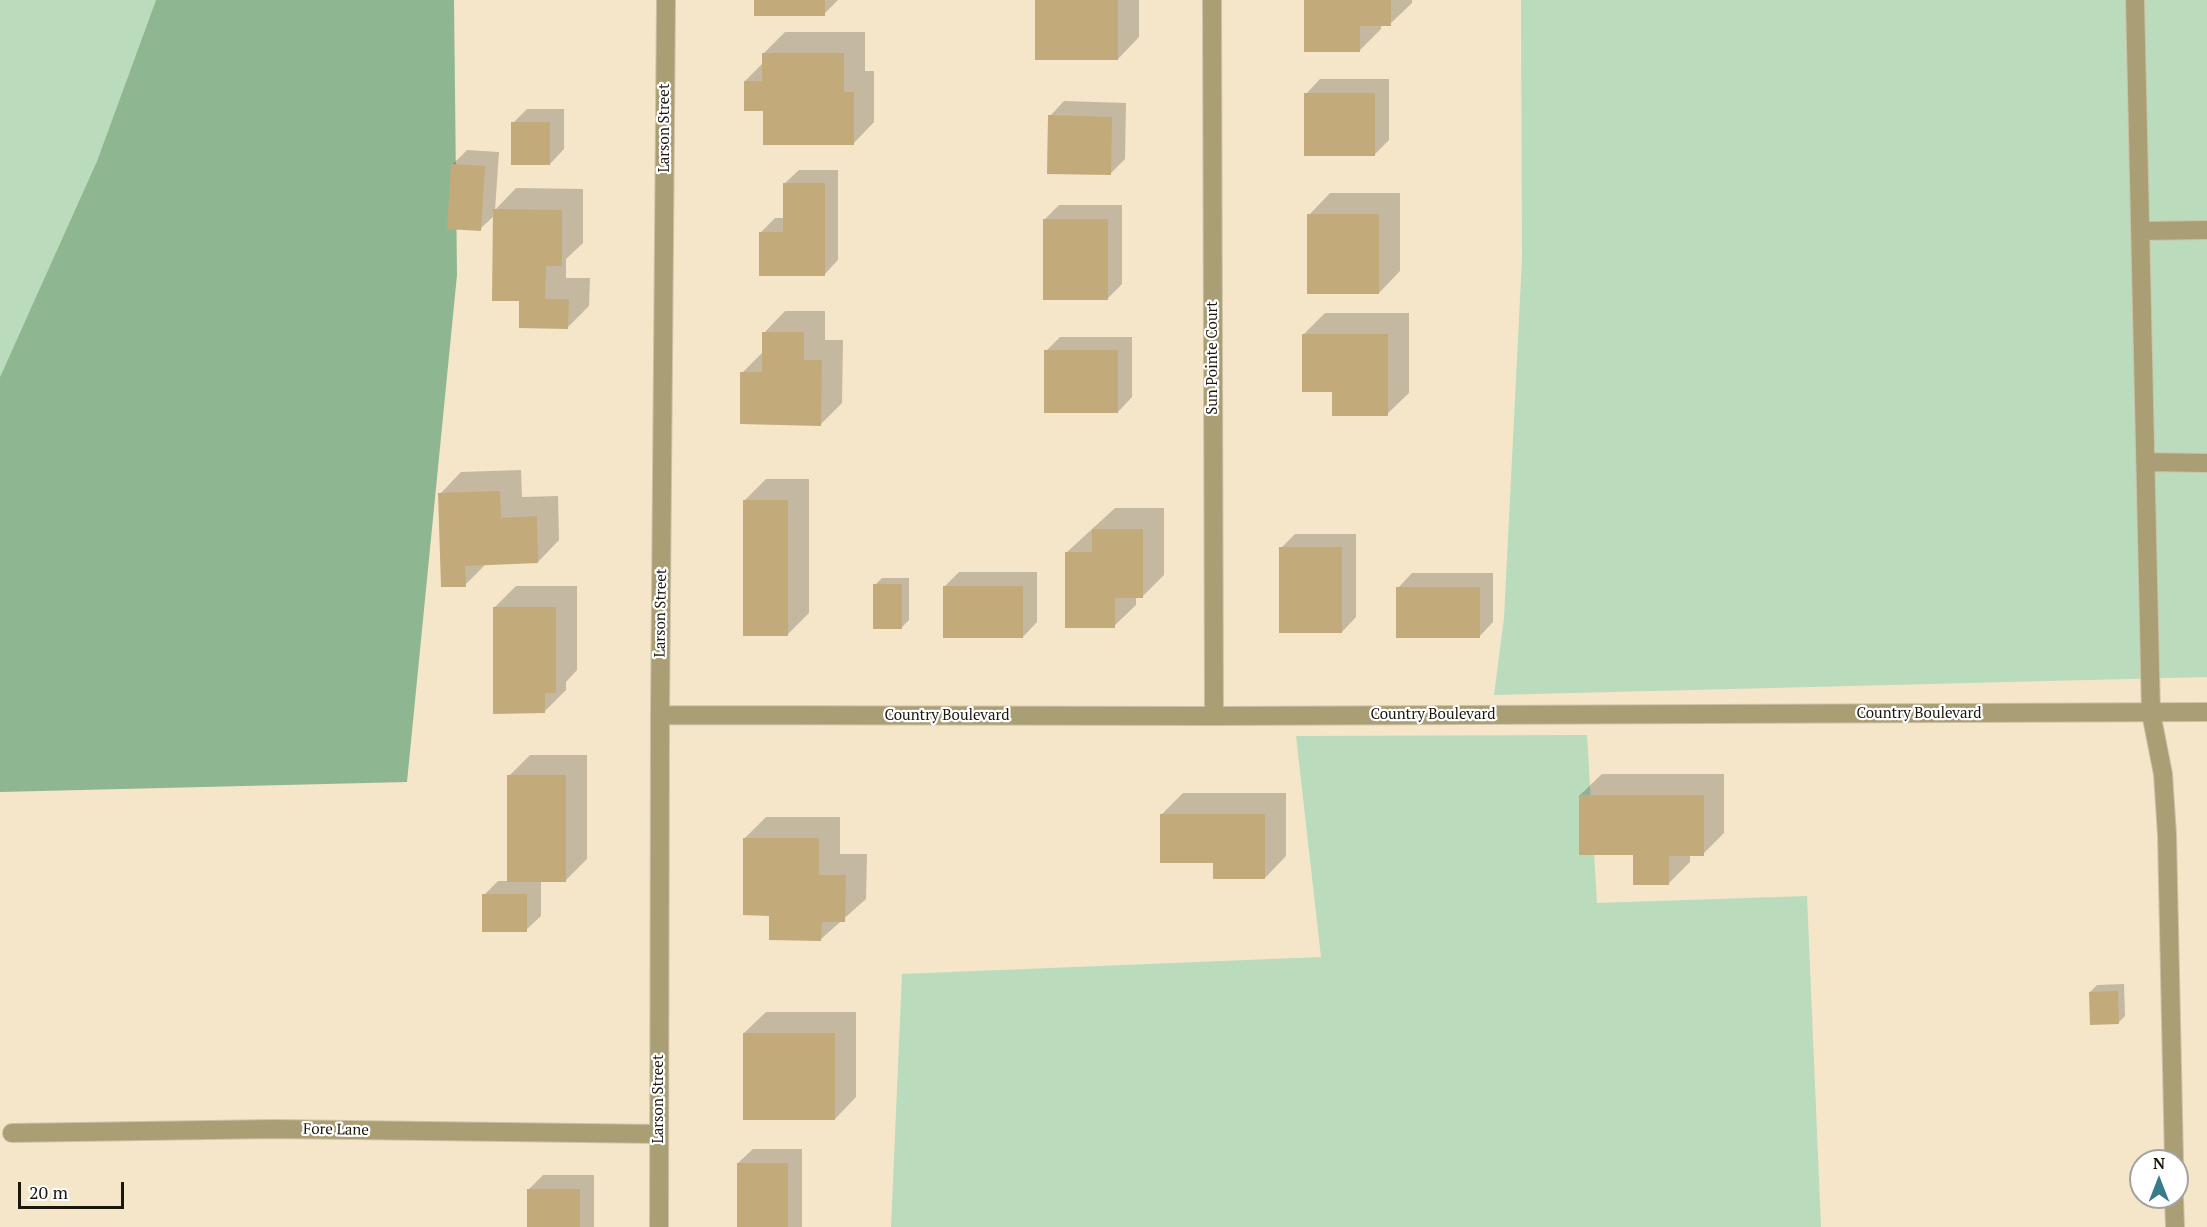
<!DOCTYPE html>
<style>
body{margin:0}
#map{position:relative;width:2207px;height:1227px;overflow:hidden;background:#f5e6ca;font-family:"PT Serif",serif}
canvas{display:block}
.north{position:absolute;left:2129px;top:1149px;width:60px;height:60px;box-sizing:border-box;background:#fff;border:2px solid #a4a29e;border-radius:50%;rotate:0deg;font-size:16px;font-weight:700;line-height:24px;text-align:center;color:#1c170d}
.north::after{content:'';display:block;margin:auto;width:21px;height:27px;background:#387c8b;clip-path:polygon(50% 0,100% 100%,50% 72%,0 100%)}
.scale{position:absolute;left:18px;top:1182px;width:106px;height:27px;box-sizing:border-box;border:3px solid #1c170d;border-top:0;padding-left:8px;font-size:18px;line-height:21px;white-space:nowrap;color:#1c170d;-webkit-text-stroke:4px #fff;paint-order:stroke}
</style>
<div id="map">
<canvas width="2207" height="1227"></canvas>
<div class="north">N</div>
<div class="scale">20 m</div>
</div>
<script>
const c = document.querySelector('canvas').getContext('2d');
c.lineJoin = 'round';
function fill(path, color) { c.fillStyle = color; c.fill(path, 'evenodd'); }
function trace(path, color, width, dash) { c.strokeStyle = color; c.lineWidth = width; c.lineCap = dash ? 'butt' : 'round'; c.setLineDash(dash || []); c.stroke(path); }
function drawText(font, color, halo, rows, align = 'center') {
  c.font = font + ' "PT Serif",serif'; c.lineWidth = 4.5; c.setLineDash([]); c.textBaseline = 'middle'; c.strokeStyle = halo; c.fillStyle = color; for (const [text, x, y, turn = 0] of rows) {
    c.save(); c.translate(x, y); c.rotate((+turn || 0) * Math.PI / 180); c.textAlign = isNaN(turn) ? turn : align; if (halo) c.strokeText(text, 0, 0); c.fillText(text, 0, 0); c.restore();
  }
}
fill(new Path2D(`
 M0,0H156L97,161L0,377Z
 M1521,0H2207V677L1494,695L1504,618L1522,259Z
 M1587,735L1597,903L1807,896L1821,1227H891L902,974L1321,957L1296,736Z`), '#badbbc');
fill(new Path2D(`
 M156,0H454L457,275L407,782L0,792V377L97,161Z`), '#8eb791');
fill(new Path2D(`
 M755,0H838L824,14Z
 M1036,0H1139V37L1118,59Z
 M1306,0H1412V3L1390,24H1381V29L1360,50Z
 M785,32H865V71H874V122L853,144L765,110L745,81L763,63V54Z
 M1320,79H1389V140L1375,154L1306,94Z
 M1064,101L1126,103L1125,159L1110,174L1050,116Z
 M527,109H564V149L550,164L513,123Z
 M467,150L499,152L495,210L516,188L583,189V243L566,259V278H590L589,306L568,327L520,300L495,215L480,229L453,164Z
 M799,170H838V260L824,275L761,232L775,218H784V184Z
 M1330,193H1400V271L1379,293L1309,215Z
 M1059,205H1122V284L1108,298L1044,220Z
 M785,311H825V340H843L842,403L821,424L742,373L764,351V333Z
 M1325,313H1409V393L1387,414L1334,391L1303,335Z
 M1060,337H1132V397L1118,412L1046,351Z
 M521,470L522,497L558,496L559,540L538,562L487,563L465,585L440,494L461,472Z
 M766,479H809V613L788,634L744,501Z
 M1115,508H1164V575L1142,597H1136V605L1114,626L1067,552Z
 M1295,534H1356V617L1342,632L1281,548Z
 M959,572H1037V622L1023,637L944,587Z
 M1412,573H1493V622L1479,637L1398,588Z
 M882,578H909V620L902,627L875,585Z
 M516,586H577V670L566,682V690L544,712L494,608Z
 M530,755H587V859L565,881H541V916L526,930L484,895L498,881H509V776Z
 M1602,774H1724V833L1703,854H1690V862L1668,884L1634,853L1580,795Z
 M1183,793H1286V856L1265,878L1214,861L1161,815Z
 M766,817H840V854H867L866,899L821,939L771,914L745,838Z
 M2124,984L2125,1016L2118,1023L2090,992L2097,985Z
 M766,1012H856V1097L835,1119L744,1033Z
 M753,1149H802V1227H738V1163Z
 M543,1175H594V1227H528V1190Z`), '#0003');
fill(new Path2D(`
 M754,0H825V16H754Z
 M1035,0H1118V60H1035Z
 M1304,0H1391V26H1360V52H1304Z
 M762,53H844V92H854V145H763V111H744V81H762Z
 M1304,93H1375V156H1304Z
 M1048,115L1112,117L1111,175L1047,174Z
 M511,122H550V165H511Z
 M451,164L485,166L481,231L447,229Z
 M783,183H825V276H759V232H783Z
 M493,209L562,210V266H546L545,299H569L568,329L519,328V301H492Z
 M1307,214H1379V294H1307Z
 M1043,219H1108V300H1043Z
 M762,332H804V360H822L821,426L740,424V372H762Z
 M1302,334H1388V416H1332V392H1302Z
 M1044,350H1118V413H1044Z
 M500,491L501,518L537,516L538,563L465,566L466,587H441L438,493Z
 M743,500H788V636H743Z
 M1092,529H1143V598H1115V628H1065V552H1092Z
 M1279,547H1342V633H1279Z
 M873,584H902V629H873Z
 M943,586H1023V638H943Z
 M1396,587H1480V638H1396Z
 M493,607H556V693H545V713L493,714Z
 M507,775H566V882H507Z
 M1579,795H1704V856H1669V885H1633V855H1579Z
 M1160,814H1265V879H1213V863H1160Z
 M743,838H819V875H846L845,922H822L821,941L769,940V916L743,915Z
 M482,894H527V932H482Z
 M2118,991L2119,1024L2090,1025L2089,992Z
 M743,1033H835V1120H743Z
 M737,1163H788V1227H737Z
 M527,1189H580V1227H527Z`), '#c2aa7a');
const lane = new Path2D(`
 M2135,0L2151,713L2163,774L2167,835L2174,1161
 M2140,231L2207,230
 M2145,462L2207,463
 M2174,1197L2175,1227`);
const street = new Path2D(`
 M1212,0L1214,716
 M660,715L1214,716L2207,712
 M12,1133L274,1129L659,1134
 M659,1227L660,715L666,0`);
trace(lane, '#cec1a8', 20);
trace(street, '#cec1a8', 20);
trace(lane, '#a99e74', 18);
trace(street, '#a99e74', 18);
drawText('15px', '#1c170d', '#fff', [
 ["Larson Street",665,128,-90],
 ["Sun Pointe Court",1213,358,-90],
 ["Larson Street",661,613,-89],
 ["Country Boulevard",1919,714],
 ["Country Boulevard",1433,715],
 ["Country Boulevard",947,716],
 ["Larson Street",659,1099,-90],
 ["Fore Lane",336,1130,1]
]);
</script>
